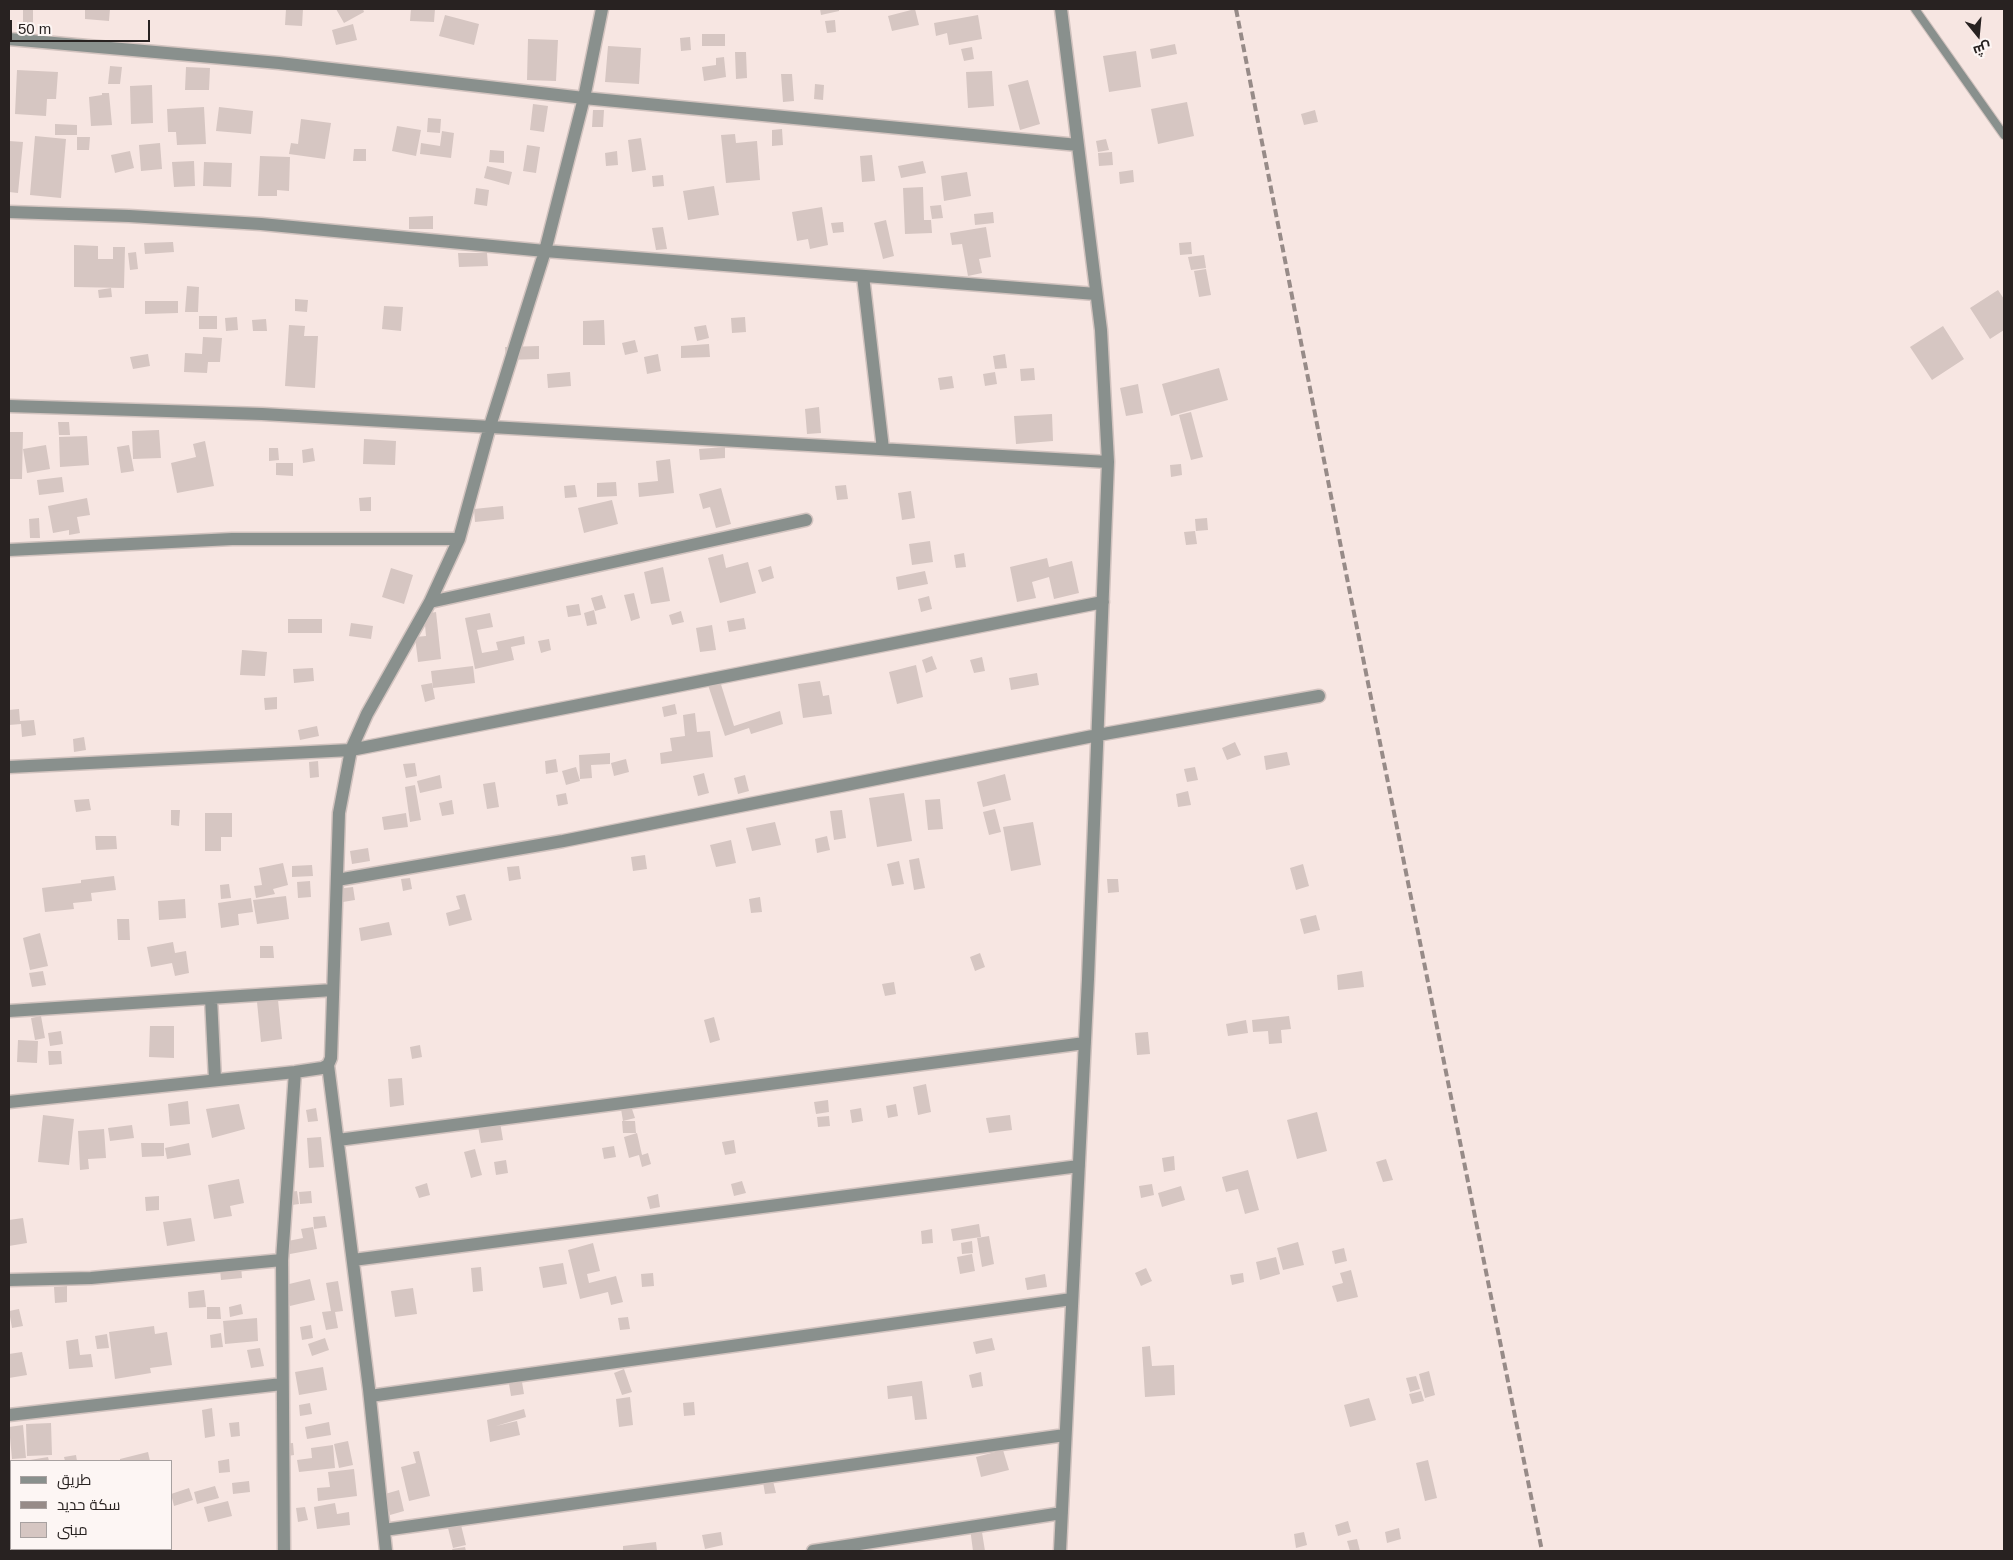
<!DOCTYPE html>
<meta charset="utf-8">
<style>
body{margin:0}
#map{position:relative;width:2013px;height:1560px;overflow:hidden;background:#f7e6e2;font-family:Arial,Cairo,sans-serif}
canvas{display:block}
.frame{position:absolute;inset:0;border:10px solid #282221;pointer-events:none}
.legend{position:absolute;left:10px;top:1460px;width:162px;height:90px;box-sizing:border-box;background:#fdf6f4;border:1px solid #a8a1a0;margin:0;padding:6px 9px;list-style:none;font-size:15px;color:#282221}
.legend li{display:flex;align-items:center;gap:10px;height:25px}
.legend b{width:25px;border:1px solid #a8a1a0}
.north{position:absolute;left:1953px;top:10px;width:50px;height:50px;-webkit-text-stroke:4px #fdf6f4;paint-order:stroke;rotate:163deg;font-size:14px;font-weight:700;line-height:20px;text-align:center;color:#282221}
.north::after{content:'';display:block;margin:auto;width:18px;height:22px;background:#282221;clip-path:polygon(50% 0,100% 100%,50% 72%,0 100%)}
.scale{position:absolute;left:10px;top:20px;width:140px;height:22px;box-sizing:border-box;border:2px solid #282221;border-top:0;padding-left:6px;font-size:15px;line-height:18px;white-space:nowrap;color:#282221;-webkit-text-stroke:4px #fdf6f4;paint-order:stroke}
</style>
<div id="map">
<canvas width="2013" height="1560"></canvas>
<div class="frame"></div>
<ul class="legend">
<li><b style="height:6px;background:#89908d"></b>طريق</li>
<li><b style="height:6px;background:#978b88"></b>سكة حديد</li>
<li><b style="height:14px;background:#d6c6c2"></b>مبنى</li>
</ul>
<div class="north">ش</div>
<div class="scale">50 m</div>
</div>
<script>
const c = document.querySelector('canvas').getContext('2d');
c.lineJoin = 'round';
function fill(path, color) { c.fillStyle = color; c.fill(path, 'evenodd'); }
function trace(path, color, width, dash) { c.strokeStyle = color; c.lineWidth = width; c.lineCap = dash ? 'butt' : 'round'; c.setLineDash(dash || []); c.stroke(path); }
fill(new Path2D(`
 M23,9H33V28L23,27Z
 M85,9H110L109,21L85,19Z
 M286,9H303L302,26L285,25Z
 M336,9H363L364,12L344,23Z
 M411,9H435L434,22L410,21Z
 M820,9H839V11L821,15Z
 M915,9L919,25L892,31L888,16Z
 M445,15L479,24L474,45L439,36Z
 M978,15L982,39L949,45L947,33L936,36L934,23Z
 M835,20L836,32L827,33L825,21Z
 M353,24L357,40L336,45L332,30Z
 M702,34H725V46H702Z
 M690,37L691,50L681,51L680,38Z
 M528,39L558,40L556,81L527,80Z
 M1175,44L1177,54L1152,59L1150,49Z
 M608,46L641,48L639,84L605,82Z
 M972,47L974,59L964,61L961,49Z
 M1136,51L1141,87L1109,92L1103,56Z
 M735,52H746L747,78L736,79Z
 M724,57L726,77L704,81L702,67L716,65V58Z
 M110,66L122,67L120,84H108Z
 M186,67L210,68L209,90H185Z
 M17,70L58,72L56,99H47L46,116L15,114Z
 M992,71L994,106L968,108L966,72Z
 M781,74H792L794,101L783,102Z
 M1028,80L1040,124L1020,130L1008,85Z
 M815,84L824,85L823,100L814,99Z
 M152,85L153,123L131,124L130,86Z
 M102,93H109L112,125L91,126L89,97L102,95Z
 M1187,102L1194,136L1158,144L1151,109Z
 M533,104L548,106L544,132L530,130Z
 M204,107L206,144L177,145L176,132H168L167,109Z
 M219,107L253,111L251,134L216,131Z
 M593,110H604L603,127H592Z
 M1315,110L1318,122L1304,125L1301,114Z
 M428,118L441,119L440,133L427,132Z
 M301,119L331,123L325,159L289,154L291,143L298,144Z
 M55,124L77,125V135H55Z
 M397,126L421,130L416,156L392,151Z
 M782,129L783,145L772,146V130Z
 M442,131L454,133L451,158L420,154L421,143L440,146Z
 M735,134L736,143L757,141L760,180L726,183L721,135Z
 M35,136L66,139L61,198L30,195Z
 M77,137H90L89,150H77Z
 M641,138L646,170L632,172L628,140Z
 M1106,139L1109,150L1098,152L1096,141Z
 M9,141L23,142L18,193L9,192Z
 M160,143L162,169L141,171L139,145Z
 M527,145L540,147L536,173L523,171Z
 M354,149H366V161H353Z
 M490,150L504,151V163L489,162Z
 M130,151L134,168L115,173L111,155Z
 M617,151L618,165L606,166L605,153Z
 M1112,152L1113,165L1099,166L1098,153Z
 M872,155L875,181L862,182L860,156Z
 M260,156L290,157L289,191L277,190V196H258Z
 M194,161L195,186L174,187L172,162Z
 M923,161L926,173L901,178L898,166Z
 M204,162L232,163L231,187L203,186Z
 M487,166L512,172L509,185L484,178Z
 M1133,170L1134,182L1120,184L1119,172Z
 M967,172L971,196L944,201L941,176Z
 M663,175L664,186L653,187L652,176Z
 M714,186L719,215L688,220L683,191Z
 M923,187L924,220H931L932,233L905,234L903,188Z
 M476,188L489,190L487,206L474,204Z
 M941,205L943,218L932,219L930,206Z
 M822,207L828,245L810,249L808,239L797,241L792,212Z
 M993,212L994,223L975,225L974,214Z
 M433,216V229H409V217Z
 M886,220L894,256L883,259L874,223Z
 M843,222L844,232L833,233L831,223Z
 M663,227L667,249L656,250L652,228Z
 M986,227L991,257L979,259L982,273L968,276L962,244L952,245L950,233Z
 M173,242L174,252L145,254L144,243Z
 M1191,242L1192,254L1180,255L1179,243Z
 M74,245L98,246V259H113V247H125L124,288L74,287Z
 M136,252L138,269L130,270L128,253Z
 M458,253H487L488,266L459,267Z
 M1204,255L1206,268L1191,270L1188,257Z
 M1206,269L1211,295L1199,297L1194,271Z
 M187,286L199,287L198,312H185Z
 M111,288L112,297L99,298L98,290Z
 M1998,290L2004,299V330L1990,339L1970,308Z
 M295,299L308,300L307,312L295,311Z
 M145,301H178V313L145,314Z
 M384,306L403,307L401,331L382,329Z
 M199,316H217V329H199Z
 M237,317L238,330L226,331L225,318Z
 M745,317L746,332L732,333L731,318Z
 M266,319L267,331H253L252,320Z
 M604,320L605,345H583V321Z
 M289,325L305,326L304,336H318L315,388L285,386Z
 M706,325L709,338L697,341L694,327Z
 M1943,326L1964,359L1932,380L1910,347Z
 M203,337L222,338L220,362H208L207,373L184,372L185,353L202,354Z
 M635,340L638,352L625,355L622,343Z
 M709,344L710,357L681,358V346Z
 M539,346V359L506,360L505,347Z
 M148,354L150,366L133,369L130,357Z
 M658,354L661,371L647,374L644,357Z
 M1005,354L1007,368L995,369L993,356Z
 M1034,368L1035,380L1021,381L1020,369Z
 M1219,368L1228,400L1171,416L1162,384Z
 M570,372L571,386L548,388L547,374Z
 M995,372L997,384L985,386L983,374Z
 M952,376L954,388L940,390L938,378Z
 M1138,384L1143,413L1126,416L1120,388Z
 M819,407L821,433L807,434L805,409Z
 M1191,412L1203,457L1191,460L1179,415Z
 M1052,414L1053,441L1016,444L1014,416Z
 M58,422H69L70,435H59Z
 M159,430L161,458L133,459L132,431Z
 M9,432H23L22,479H9Z
 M87,436L89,465L60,467L59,437Z
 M364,439L396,441L395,465L363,464Z
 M205,441L214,486L177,493L171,463L196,457L193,444Z
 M46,445L50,469L27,473L23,449Z
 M129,445L134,471L121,473L117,447Z
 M725,447V458L700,460L699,449Z
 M269,448H278L279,460L269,461Z
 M313,448L315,461L303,463L302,450Z
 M670,459L674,493L639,497L638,483L658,481L656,461Z
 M276,463H293V476L276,475Z
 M1181,464L1182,475L1171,477L1170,465Z
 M62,477L64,492L39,495L37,480Z
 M616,482L617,496L597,497V483Z
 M575,485L577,497L565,498L564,486Z
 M846,485L848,499L837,500L835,486Z
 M721,488L731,524L716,528L710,507L703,509L699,494Z
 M911,491L915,518L902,520L898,493Z
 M371,497V511H360L359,498Z
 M87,498L90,515L77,517L80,533L69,535V530L53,533L48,506Z
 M612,500L618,524L584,533L578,508Z
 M503,506L504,519L475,522L474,509Z
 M39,518L40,538H30L29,519Z
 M1207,518L1208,530L1196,531L1195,519Z
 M1195,531L1197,544L1186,545L1184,532Z
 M930,541L933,562L912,565L909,544Z
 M964,553L966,567L956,568L954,555Z
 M723,554L726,568L748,562L756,593L720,603L708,558Z
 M1047,558L1049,567L1072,561L1079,593L1054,599L1049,577L1032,582L1036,598L1017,602L1010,567Z
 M771,566L774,578L762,582L758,570Z
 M663,567L670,601L651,604L644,572Z
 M391,568L413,575L404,604L382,597Z
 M925,571L928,584L898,590L896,577Z
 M634,593L640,618L631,621L624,595Z
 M602,595L606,608L595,611L591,598Z
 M929,596L932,609L921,612L918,599Z
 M579,604L581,615L568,617L566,606Z
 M594,610L597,624L587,626L584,613Z
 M681,611L684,622L672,625L669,615Z
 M436,612L441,659L418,662L415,637L426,636L424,614Z
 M490,613L493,627L477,630L482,653L498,650L496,642L524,636L525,644L511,647L514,660L475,669L465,618Z
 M744,618L746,629L729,632L727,621Z
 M288,619H322V633H288Z
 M351,623L373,626L371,639L349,636Z
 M712,625L716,650L700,652L696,628Z
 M549,639L551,650L541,653L538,641Z
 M242,650L267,652L265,676L240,675Z
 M932,656L937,669L926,673L922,660Z
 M982,657L985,671L974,673L970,660Z
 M916,665L923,697L897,704L889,672Z
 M473,666L475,683L433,688L431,671Z
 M313,668L314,681L294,683L293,669Z
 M1037,673L1039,685L1011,690L1009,678Z
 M719,678L734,726L780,711L783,724L751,734L749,728L725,736L707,682Z
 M820,681L823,696L829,695L832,714L803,718L798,684Z
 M432,683L435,699L425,702L421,685Z
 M277,697V709L265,710L264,698Z
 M675,704L677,714L664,717L662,707Z
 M19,709L20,721L34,720L36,735L22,737L21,724L9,725V710Z
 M695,713L697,732L710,731L713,757L661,764L660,753L672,751L670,738L685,736L683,715Z
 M317,726L319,736L300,740L298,730Z
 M84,737L86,750L74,752L73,739Z
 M1235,742L1241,755L1227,760L1222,748Z
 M1287,752L1290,765L1266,770L1264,756Z
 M610,753V764L591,765L592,778L580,779L579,755Z
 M556,759L558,772L546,774L545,761Z
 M626,759L629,772L614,776L611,763Z
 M318,761L319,777L310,778L309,762Z
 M415,763L417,776L406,778L403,764Z
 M576,767L580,781L566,785L562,771Z
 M1195,767L1198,780L1187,782L1184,769Z
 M704,773L709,793L698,796L693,776Z
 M1005,774L1011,800L983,807L977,782Z
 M440,775L442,788L420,793L417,781Z
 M745,775L749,791L738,794L734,778Z
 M495,782L499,807L487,809L483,784Z
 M415,785L421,820L410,822L405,787Z
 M1188,791L1191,805L1178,807L1176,794Z
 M566,793L568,804L558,806L556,795Z
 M904,793L912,841L877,847L869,798Z
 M89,799L91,810L76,812L74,800Z
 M940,799L943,829L928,830L925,800Z
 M452,800L454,814L442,816L439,803Z
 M995,809L1001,832L989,835L983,812Z
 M171,810H180L179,826L171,825Z
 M842,810L846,838L834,840L830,811Z
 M205,813H232V837H221V851H205Z
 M406,813L408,827L384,830L382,817Z
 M775,822L781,845L752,851L746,828Z
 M1033,822L1041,865L1011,871L1003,827Z
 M95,836H116L117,849L96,850Z
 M827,836L830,850L817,853L815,839Z
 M731,840L736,863L716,867L710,845Z
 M368,848L370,861L352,864L350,851Z
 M645,855L647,869L633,871L631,857Z
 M919,858L925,888L914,890L909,860Z
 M899,861L904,884L892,886L887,864Z
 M283,863L288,885L273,889L275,894L256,898L254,886L262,885L259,868Z
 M1303,864L1309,886L1296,890L1290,868Z
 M312,865L313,876L292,877V866Z
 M519,866L521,879L509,881L507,867Z
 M114,876L116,890L91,893L92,901L73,903L74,909L45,912L42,888L81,883V880Z
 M410,878L412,889L403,891L401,879Z
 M1107,879H1118L1119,892L1108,893Z
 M310,881L311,897L298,898L297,882Z
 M229,884L231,898L221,899L220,885Z
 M353,887L355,900L337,903L335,889Z
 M465,894L472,920L449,926L446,913L460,909L456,896Z
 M286,896L289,919L257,924L253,900Z
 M760,897L762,912L751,913L749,899Z
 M251,898L253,912L238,914L239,925L221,928L218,903Z
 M185,899L186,918L159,920L158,901Z
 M1316,915L1320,930L1304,934L1300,919Z
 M117,919H129L130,940H118Z
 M389,922L392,935L361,941L359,928Z
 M40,933L48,966L30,970L23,938Z
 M173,942L175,953L186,951L189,973L175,976L172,963L151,967L147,947Z
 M260,946H273L274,958H260Z
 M980,953L985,967L975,971L970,957Z
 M43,971L46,985L32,987L29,973Z
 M1362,971L1364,987L1338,990L1337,975Z
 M894,982L896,994L885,996L882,984Z
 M278,1000L282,1039L261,1042L257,1002Z
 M41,1016L45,1038L35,1040L31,1018Z
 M1289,1016L1291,1029L1281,1030L1282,1043L1269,1044L1268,1031L1253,1032L1252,1020Z
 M714,1017L720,1040L710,1043L704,1020Z
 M1246,1020L1248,1033L1228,1036L1226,1024Z
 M150,1026H174V1058L149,1057Z
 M61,1031L63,1044L50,1046L48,1033Z
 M1148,1032L1150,1054L1137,1055L1135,1033Z
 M18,1040L38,1041L37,1063L17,1062Z
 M420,1045L422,1057L412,1059L410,1047Z
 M48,1051H61L62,1064L49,1065Z
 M402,1078L404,1105L390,1107L388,1079Z
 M926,1084L931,1112L918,1115L913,1087Z
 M828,1100L829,1112L816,1114L814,1102Z
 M188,1101L190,1124L170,1126L168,1104Z
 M239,1104L245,1129L212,1138L206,1109Z
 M896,1104L898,1116L888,1118L886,1106Z
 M631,1106L635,1118L623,1121L621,1109Z
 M316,1108L318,1121L308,1122L306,1110Z
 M861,1108L863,1121L852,1123L850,1110Z
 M1317,1112L1327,1151L1297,1159L1287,1120Z
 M43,1115L74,1119L69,1165L38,1162Z
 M1010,1115L1012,1130L989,1133L986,1118Z
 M829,1116L830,1126L818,1127L817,1117Z
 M622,1121H635L636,1133H623Z
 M500,1122L503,1140L481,1143L478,1126Z
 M132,1125L134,1138L110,1141L108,1128Z
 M104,1129L106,1158L88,1159L89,1169L80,1170L78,1131Z
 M637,1133L642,1155L648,1153L651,1164L642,1167L639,1155L629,1158L624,1137Z
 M321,1137L324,1167L309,1168L307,1138Z
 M734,1140L736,1153L725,1155L722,1142Z
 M141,1143H164V1156L142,1157Z
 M189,1143L191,1155L167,1159L165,1148Z
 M614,1146L616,1157L604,1159L602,1148Z
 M475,1149L482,1175L471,1178L464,1152Z
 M1174,1156L1175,1170L1164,1172L1162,1158Z
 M1386,1159L1393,1180L1383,1182L1376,1162Z
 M506,1160L508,1173L496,1175L494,1162Z
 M1248,1170L1259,1210L1245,1214L1238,1189L1226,1192L1222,1177Z
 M239,1179L244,1203L230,1206L232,1216L214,1219L208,1185Z
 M742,1181L746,1193L734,1196L731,1184Z
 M427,1183L430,1195L419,1198L415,1187Z
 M1152,1184L1154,1195L1141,1198L1139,1186Z
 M1181,1186L1185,1200L1162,1207L1158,1193Z
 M297,1191L299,1204L285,1206L283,1193Z
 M311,1191L312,1203L300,1204L299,1192Z
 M658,1194L660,1207L650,1209L647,1197Z
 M159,1196V1210L146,1211L145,1197Z
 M325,1216L327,1227L314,1229L313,1217Z
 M23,1218L27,1243L9,1246V1220Z
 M191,1218L195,1241L167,1246L163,1222Z
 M979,1224L981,1237L953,1241L951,1229Z
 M313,1227L317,1249L290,1254L288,1241L303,1238L301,1229Z
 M932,1229L933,1243L922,1244L921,1231Z
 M989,1236L994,1264L982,1267L977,1238Z
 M972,1241L973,1253L962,1254L961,1243Z
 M1298,1242L1304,1265L1283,1270L1277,1248Z
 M593,1243L600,1271L587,1274L589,1283L616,1276L623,1302L611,1305L608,1292L580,1299L568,1250Z
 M1344,1248L1347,1261L1335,1264L1332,1251Z
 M972,1254L975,1271L960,1274L957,1257Z
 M1276,1257L1280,1274L1260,1280L1256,1262Z
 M563,1263L567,1284L543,1288L539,1267Z
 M241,1266L242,1278L221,1280L220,1269Z
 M481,1267L483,1291L473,1292L471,1268Z
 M1146,1268L1152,1281L1141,1286L1135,1273Z
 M1351,1270L1358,1297L1337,1302L1332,1286L1343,1283L1340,1273Z
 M653,1273L654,1286L642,1287L641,1274Z
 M1243,1273L1244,1282L1232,1285L1230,1275Z
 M1045,1274L1047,1287L1027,1290L1025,1278Z
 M310,1279L315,1300L290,1306L285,1285Z
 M338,1281L343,1311L335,1312L338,1328L326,1330L322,1312L331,1311L326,1283Z
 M67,1286V1302L55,1303L54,1287Z
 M413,1288L417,1314L395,1317L391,1291Z
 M204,1290L206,1307L189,1308L188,1292Z
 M241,1304L243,1314L230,1317L229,1307Z
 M207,1307H220L221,1319H207Z
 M19,1309L23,1326L12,1328L9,1311Z
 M628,1317L630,1329L620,1330L618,1318Z
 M257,1318L258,1341L225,1344L223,1321Z
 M311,1325L313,1338L302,1340L300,1327Z
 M154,1326L155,1334L167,1332L172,1365L150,1368L151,1373L115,1379L109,1332Z
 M221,1333L223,1347L211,1348L210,1335Z
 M107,1334L109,1348L97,1349L95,1336Z
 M325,1338L329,1350L312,1356L308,1344Z
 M992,1338L995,1350L976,1354L973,1342Z
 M78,1339L80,1355L91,1354L93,1367L69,1369L66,1341Z
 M1150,1346L1152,1366L1174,1365L1175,1395L1145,1397L1142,1347Z
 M260,1348L264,1366L251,1368L247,1350Z
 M22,1352L27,1375L9,1378V1354Z
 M323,1367L327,1390L299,1395L295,1372Z
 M624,1369L632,1392L622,1395L614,1373Z
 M1429,1371L1435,1395L1425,1398L1419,1374Z
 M981,1372L983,1386L972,1388L969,1375Z
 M1416,1376L1420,1389L1410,1392L1406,1378Z
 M922,1381L927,1419L915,1420L912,1396L888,1399L887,1386Z
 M522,1382L524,1394L511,1396L509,1384Z
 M1421,1391L1424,1401L1412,1404L1409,1394Z
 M630,1397L633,1425L619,1427L616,1399Z
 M1369,1398L1376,1420L1350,1427L1344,1405Z
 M694,1402L695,1415L684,1416L683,1403Z
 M310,1403L312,1414L300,1416L299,1405Z
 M212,1408L215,1436L205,1438L202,1410Z
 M524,1409L526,1417L496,1426L517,1421L520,1435L490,1442L487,1420Z
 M239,1422L240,1436L231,1437L229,1423Z
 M329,1422L331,1435L307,1439L305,1427Z
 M51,1423L52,1455L27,1456L26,1424Z
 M23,1425L26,1458L12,1459L9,1427Z
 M348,1441L353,1465L339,1468L334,1444Z
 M293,1443L294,1455L281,1457L279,1444Z
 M333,1445L335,1468L299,1472L297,1460L312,1458L311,1448Z
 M1003,1450L1009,1470L981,1477L976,1457Z
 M419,1451L430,1496L409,1501L401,1467L416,1463L413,1452Z
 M148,1452L150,1461H120V1459Z
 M76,1455L77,1461H65L64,1457Z
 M48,1457L49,1461H30V1460Z
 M229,1459L230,1472L219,1473L218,1461Z
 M1428,1460L1437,1498L1425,1501L1416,1463Z
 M354,1469L357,1496L318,1501L317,1488L330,1487L328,1472Z
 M249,1481L250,1492L233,1494L232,1483Z
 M773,1481L776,1493L765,1494L763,1482Z
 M215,1486L219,1498L197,1504L194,1492Z
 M189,1488L193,1500L174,1506L171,1494Z
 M399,1490L404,1511L390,1515L385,1494Z
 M228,1501L232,1516L208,1522L204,1507Z
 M335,1503L337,1514L349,1512L350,1525L317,1529L314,1507Z
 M305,1507L308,1520L298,1522L296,1508Z
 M1348,1521L1351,1532L1338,1536L1335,1525Z
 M461,1525L466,1545L453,1548L448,1528Z
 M981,1526L985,1551H973L970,1528Z
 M1399,1528L1401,1539L1387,1543L1385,1532Z
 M721,1532L723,1545L705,1549L702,1535Z
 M1304,1532L1307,1545L1296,1548L1294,1534Z
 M1357,1539L1360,1551H1350L1347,1541Z
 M656,1542L657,1551H623V1546Z
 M465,1547L466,1551H453L452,1549Z`), '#d6c6c2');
const service = new Path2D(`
 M1915,9L2004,135`);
const minor = new Path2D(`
 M9,39L279,63L584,98L1078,145
 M9,212L129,216L261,224L545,251L1096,294
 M863,276L883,449
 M9,406L262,414L1108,462
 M9,550L232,539H459
 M430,602L806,520
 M9,767L351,750L1103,602
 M337,880L563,841L1098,735L1319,696
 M211,998L215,1080
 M9,1011L333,990
 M9,1102L295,1072L322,1068L328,1065
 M338,1140L1085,1043
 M353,1260L1079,1166
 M9,1280L91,1278L282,1260
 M370,1396L1072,1299
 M9,1415L282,1384
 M384,1530L1065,1435
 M284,1551L282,1260L295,1072
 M386,1551L369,1389L328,1065L331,1058L339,813L351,750L367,714L430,602L459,539L490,426L545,251L584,98L602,9
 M813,1551L1062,1513
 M1060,1551L1088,979L1108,462L1101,330L1061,9`);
trace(service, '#d2c3bf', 10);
trace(minor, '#d2c3bf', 15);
trace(service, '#89908d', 8);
trace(minor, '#89908d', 12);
trace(new Path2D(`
 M1236,9L1347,578L1542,1551`), '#978b88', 4, [8, 4]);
</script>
